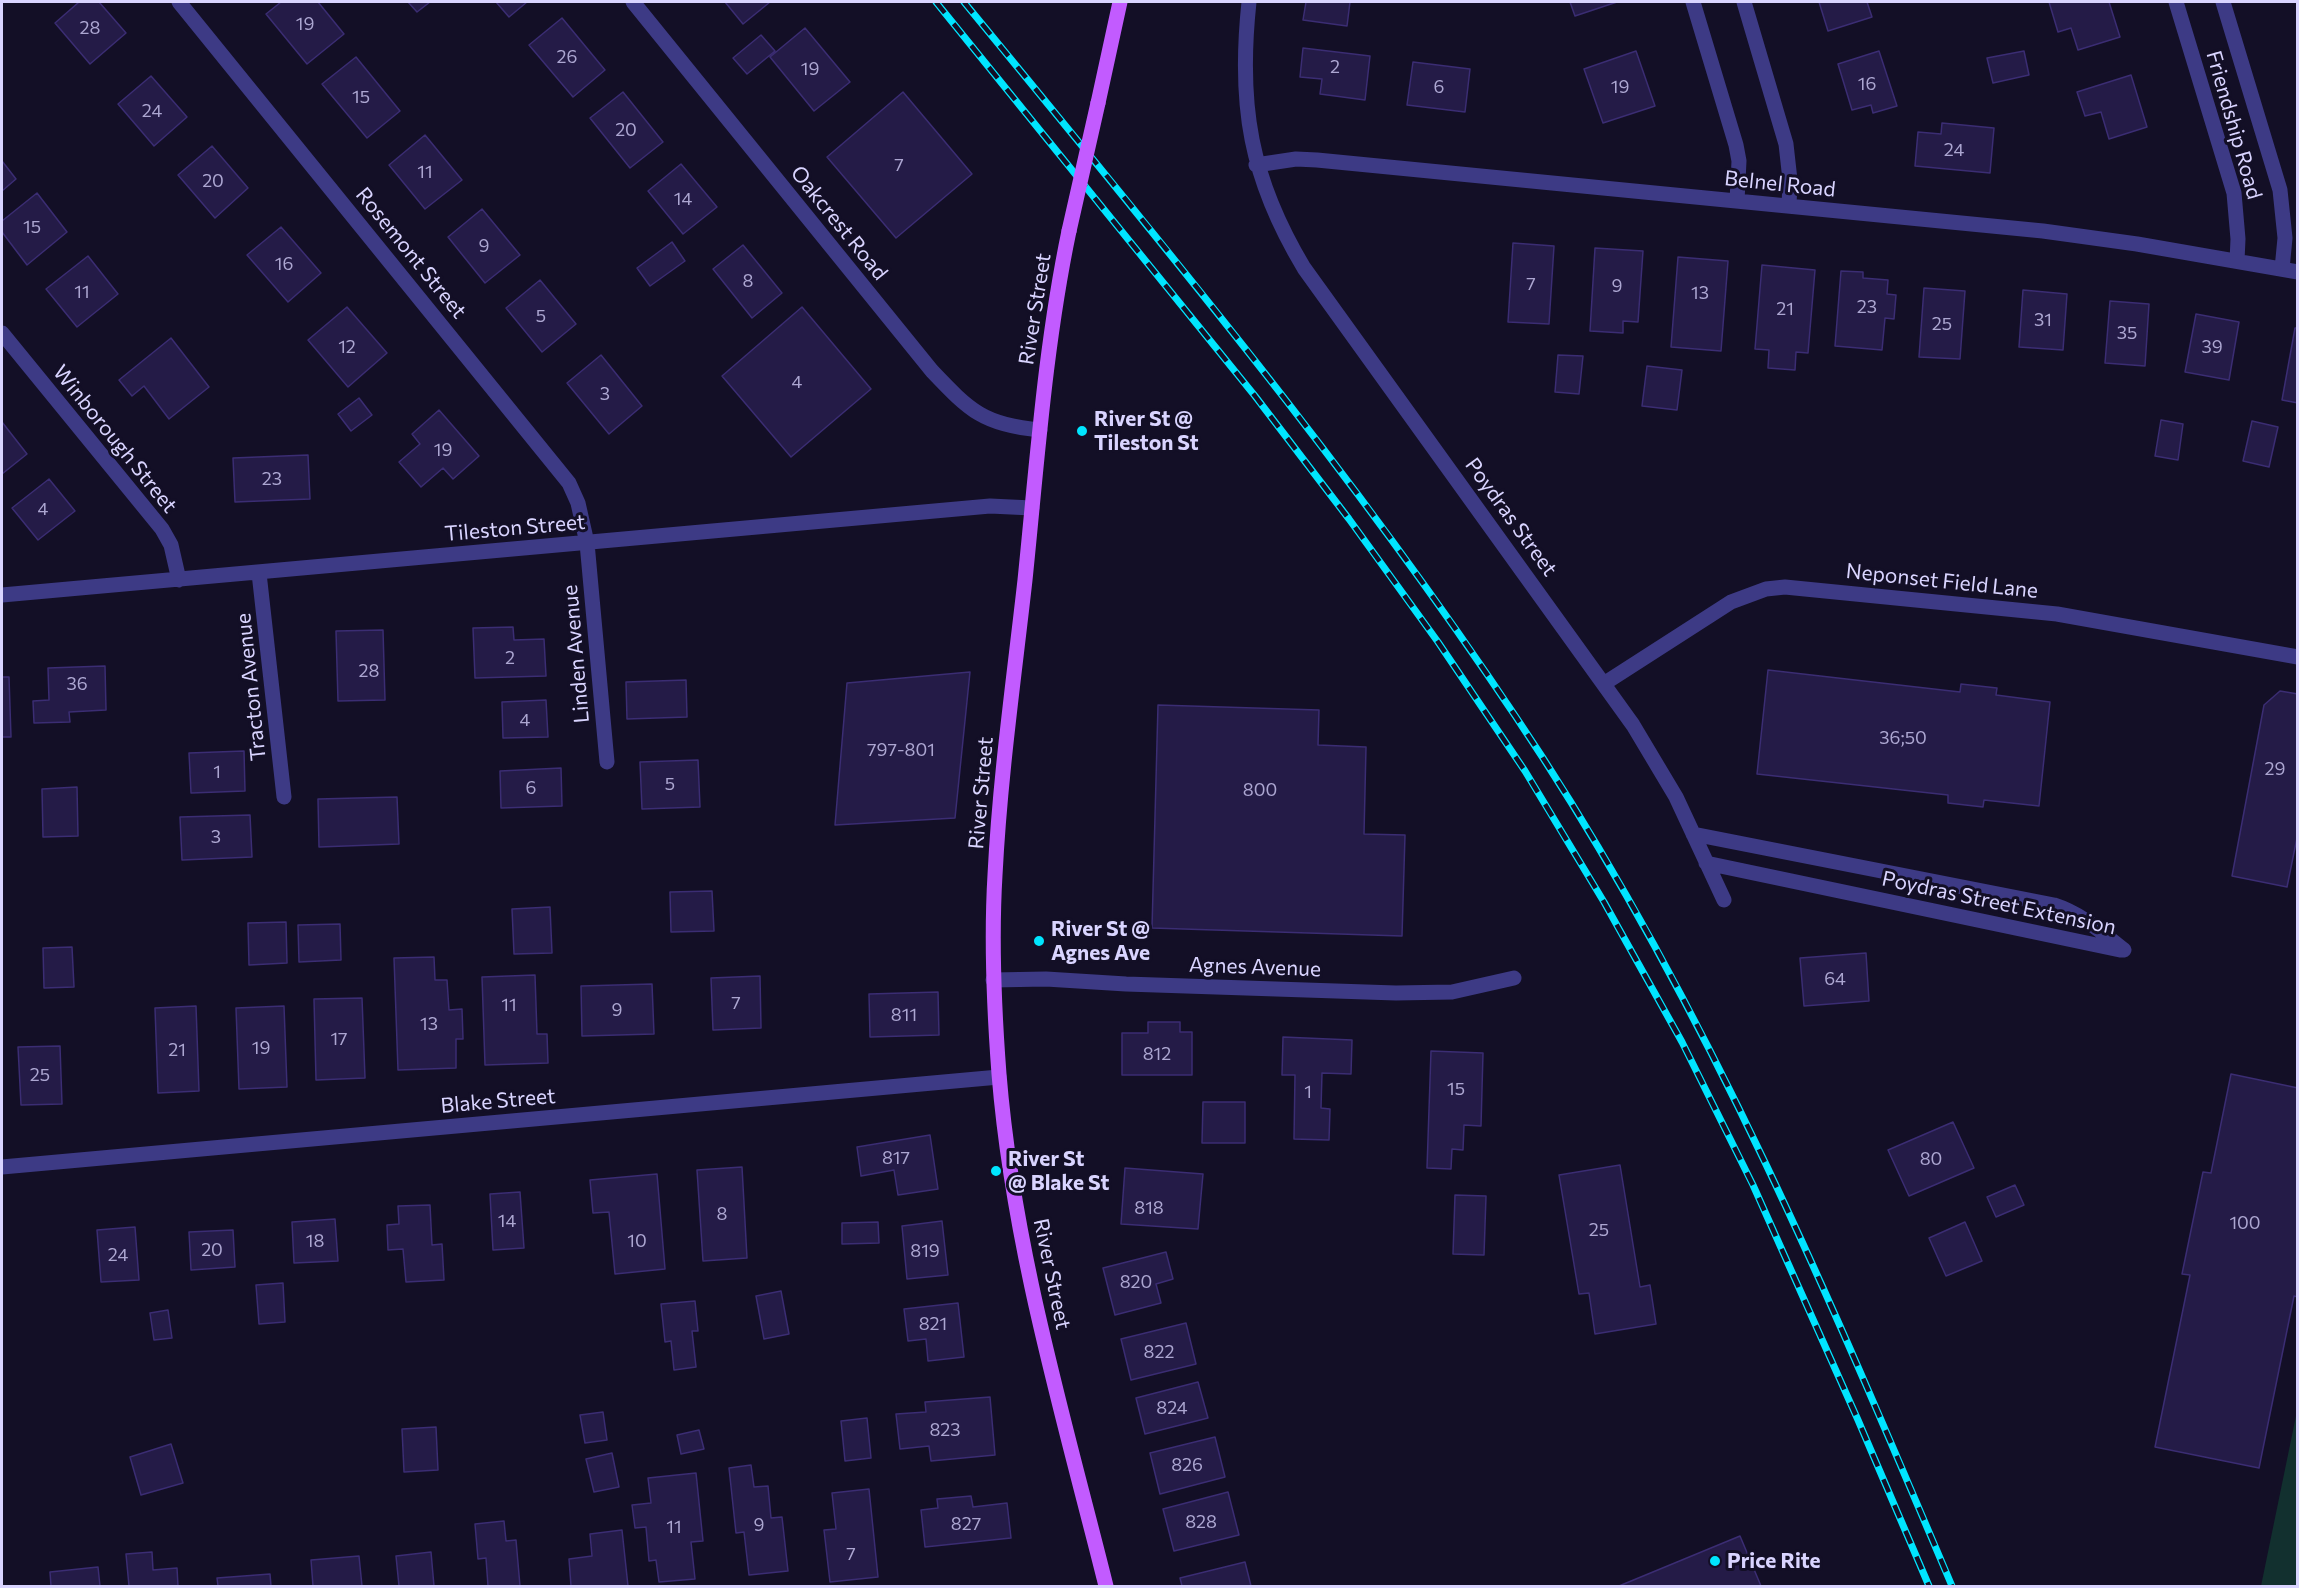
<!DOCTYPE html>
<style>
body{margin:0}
#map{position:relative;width:2299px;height:1588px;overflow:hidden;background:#130f26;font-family:Commissioner,sans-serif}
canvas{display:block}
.frame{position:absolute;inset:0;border:3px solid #d9d4ff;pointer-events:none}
</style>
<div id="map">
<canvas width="2299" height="1588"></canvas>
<div class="frame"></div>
</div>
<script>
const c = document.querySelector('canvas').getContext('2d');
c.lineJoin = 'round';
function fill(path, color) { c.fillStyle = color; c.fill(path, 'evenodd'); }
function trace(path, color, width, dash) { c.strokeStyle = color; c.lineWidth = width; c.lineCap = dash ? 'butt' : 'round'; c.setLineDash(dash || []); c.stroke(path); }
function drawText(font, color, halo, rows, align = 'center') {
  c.font = font + ' Commissioner,sans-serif'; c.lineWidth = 6; c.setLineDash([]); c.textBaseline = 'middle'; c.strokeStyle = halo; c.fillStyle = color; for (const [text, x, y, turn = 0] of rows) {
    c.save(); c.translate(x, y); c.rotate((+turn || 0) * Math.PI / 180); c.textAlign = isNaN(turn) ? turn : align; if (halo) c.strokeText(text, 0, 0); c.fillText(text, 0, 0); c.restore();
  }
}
fill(new Path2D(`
 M2297,1411V1586H2261Z`), '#12302f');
const building = new Path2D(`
 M79,2H99L126,33L90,64L55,23Z
 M281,2H318L344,34L307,64L266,14Z
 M408,2H430L417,12Z
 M496,2H527L509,17Z
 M725,2H770L743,24Z
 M1306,2H1350L1347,26L1303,20Z
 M1570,2H1617L1575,16Z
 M1819,2H1867L1872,17L1828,31Z
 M2049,2H2109L2120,37L2078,50L2071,28L2058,32Z
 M562,18L605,70L573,97L529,45Z
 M805,28L850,82L814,111L770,57Z
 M761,35L775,51L747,74L733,58Z
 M1303,48L1370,56L1365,100L1320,94L1322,79L1300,77Z
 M1636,51L1655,106L1603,123L1584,69Z
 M1879,51L1897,106L1873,113L1871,105L1852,110L1838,64Z
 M2024,51L2029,75L1993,83L1987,58Z
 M356,57L400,111L367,138L322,84Z
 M1413,62L1470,69L1465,112L1407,105Z
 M2131,75L2147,127L2109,139L2101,112L2085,116L2077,92Z
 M151,76L187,117L154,146L118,104Z
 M623,92L663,142L630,168L590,118Z
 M903,92L972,174L896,238L827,157Z
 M1942,123L1994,128L1990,173L1915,166L1918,132L1941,134Z
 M425,135L462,180L425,209L389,165Z
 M212,146L248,188L215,218L178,175Z
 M2,161L16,179L2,191Z
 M681,164L717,207L683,234L648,191Z
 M37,193L67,232L27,265L2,232V221Z
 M482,209L520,255L485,283L448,237Z
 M281,227L321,273L288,302L247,255Z
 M672,242L685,261L650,286L637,268Z
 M1513,243L1554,246L1549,324L1508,322Z
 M743,245L782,293L752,318L713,269Z
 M1595,248L1643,251L1638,322L1623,321V333L1590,331Z
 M88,256L118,294L77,327L46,289Z
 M1678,257L1728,261L1721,351L1671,347Z
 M1762,265L1815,270L1808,353L1796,352L1795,370L1768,368L1769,350L1755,349Z
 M1841,271L1863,272V278L1888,280L1887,294L1896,295L1894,319L1885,318L1882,350L1835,346Z
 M540,280L576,324L542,352L506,308Z
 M1924,288L1965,291L1960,359L1919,357Z
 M2023,290L2067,294L2063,350L2019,347Z
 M2110,301L2149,304L2145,366L2105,363Z
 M347,307L387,353L348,387L308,340Z
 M802,307L871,389L791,457L722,376Z
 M2196,314L2239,322L2229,380L2185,372Z
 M2295,328H2298V403L2282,400Z
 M171,338L209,387L169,419L144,386L132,396L119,380Z
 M601,355L642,406L609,434L567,383Z
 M1558,355L1583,356L1579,394L1555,392Z
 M1647,366L1682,370L1677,410L1642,406Z
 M359,398L372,415L351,431L338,414Z
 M439,410L479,456L453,479L443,468L421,487L399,462L420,444L412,434Z
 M2161,420L2183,424L2178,460L2155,456Z
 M2252,421L2278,427L2269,467L2243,461Z
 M2,422L27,454L2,474Z
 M308,455L310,499L235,502L233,458Z
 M49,479L75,511L38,540L12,508Z
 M513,627L514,640L544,639L546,676L475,678L473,628Z
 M383,630L385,700L338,701L336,631Z
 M105,666L106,710L69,712L70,722L34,723L33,701L49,700L48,668Z
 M1768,670L1960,692L1961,684L1997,688L1996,695L2050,702L2039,806L1984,800L1983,807L1948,803V795L1757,774Z
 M970,672L955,818L835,825L847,683Z
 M2,677H9L11,737H2Z
 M686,680L687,717L627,719L626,682Z
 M2280,691L2298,694V833L2287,887L2232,876L2264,705Z
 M546,700L548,737L503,738L502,702Z
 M1158,705L1319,710L1318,745L1366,747L1364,834L1405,835L1402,936L1152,928Z
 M244,751L245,791L191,793L189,753Z
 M698,760L700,807L642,809L640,762Z
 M561,768L562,806L501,808L500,771Z
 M77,787L78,836L43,837L42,789Z
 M397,797L399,844L319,847L318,799Z
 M250,815L252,857L182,860L180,817Z
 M712,891L714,931L671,932L670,892Z
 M550,907L552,953L514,954L512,909Z
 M286,922L287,963L249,965L248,923Z
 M340,924L341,960L299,962L298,925Z
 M72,947L74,987L44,988L43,948Z
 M1866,953L1869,1001L1804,1006L1800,958Z
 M434,957L435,980H447L449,1010L462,1009L463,1039H456V1068L398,1070L394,958Z
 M535,975L537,1034H547L548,1063L485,1065L482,977Z
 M760,976L761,1028L713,1030L711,978Z
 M652,984L654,1034L582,1036L581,986Z
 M938,992L939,1035L870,1037L869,994Z
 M362,998L365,1078L316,1080L314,999Z
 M196,1006L199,1091L158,1093L155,1008Z
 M284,1006L287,1087L239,1089L236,1008Z
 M1148,1022H1180V1032H1192V1075H1122V1033H1148Z
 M1283,1037L1352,1040L1351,1074L1322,1073L1321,1108L1330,1109L1329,1140L1294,1139L1295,1075H1282Z
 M60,1046L62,1104L21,1105L18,1047Z
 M1431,1051L1483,1053L1481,1126L1464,1125L1463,1150L1452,1149L1451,1169L1427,1168Z
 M2231,1074L2298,1088V1297L2294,1296L2259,1468L2155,1447L2190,1275L2182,1274L2203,1172L2211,1173Z
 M1203,1102H1245V1143H1202Z
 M1953,1122L1974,1168L1909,1196L1888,1150Z
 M930,1135L938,1189L898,1195L894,1170L861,1176L857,1147Z
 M1620,1165L1640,1287L1650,1285L1656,1324L1595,1334L1589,1293L1579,1294L1559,1175Z
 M742,1167L747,1258L703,1261L697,1170Z
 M1125,1168L1203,1174L1198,1229L1121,1224Z
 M657,1174L665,1269L615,1274L609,1212L593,1213L590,1180Z
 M2015,1185L2024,1205L1996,1217L1987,1197Z
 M520,1192L524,1248L493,1250L490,1194Z
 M1455,1195L1486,1196L1484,1255L1453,1254Z
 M430,1205L432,1245L442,1244L444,1280L406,1282L403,1249L388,1250L387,1225L399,1224L398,1206Z
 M335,1219L338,1261L294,1263L292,1222Z
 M942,1221L948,1275L907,1279L902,1226Z
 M878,1222L879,1243L842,1244V1223Z
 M1965,1222L1982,1261L1946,1276L1929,1238Z
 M135,1227L139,1280L101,1282L97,1230Z
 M233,1230L235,1267L191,1270L189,1232Z
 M1166,1252L1173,1279L1156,1284L1161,1303L1115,1315L1103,1268Z
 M283,1283L285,1322L259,1324L256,1285Z
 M781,1291L789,1334L764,1339L756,1296Z
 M695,1301L698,1331H692L696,1367L674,1370L671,1341L665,1342L661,1304Z
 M958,1303L964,1357L928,1361L926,1339L908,1341L904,1309Z
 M168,1310L172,1338L154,1340L150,1313Z
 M1186,1323L1196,1364L1131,1380L1121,1339Z
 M1198,1382L1208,1418L1145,1434L1136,1398Z
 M990,1397L995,1455L931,1461L929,1446L900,1449L896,1414L926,1412L925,1402Z
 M603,1412L607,1440L585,1443L580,1415Z
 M867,1418L871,1458L845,1461L841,1421Z
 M436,1427L438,1470L404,1472L402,1429Z
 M699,1430L704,1449L681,1454L677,1435Z
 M1215,1437L1225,1477L1160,1494L1150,1453Z
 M171,1444L183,1483L141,1495L130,1457Z
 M612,1453L619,1487L594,1492L586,1459Z
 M751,1465L754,1487L768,1486L771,1518L782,1517L788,1571L749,1575L744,1532L736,1533L729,1468Z
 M696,1473L703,1541L691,1542L695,1579L659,1582L656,1560L649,1561L646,1527L635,1528L632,1505L651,1503L648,1478Z
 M869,1489L878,1577L830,1582L824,1530L836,1529L832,1493Z
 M1228,1492L1239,1535L1174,1551L1163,1509Z
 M971,1496L973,1507L1007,1503L1011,1538L925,1547L921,1510L938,1508L937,1499Z
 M504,1521L506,1541L516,1540L520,1586H488L486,1558L478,1559L475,1524Z
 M622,1530L628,1586H571L569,1559L592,1556L590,1534Z
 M1740,1536L1761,1586H1619Z
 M152,1552L153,1570L177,1568L178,1586H129L126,1554Z
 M431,1552L434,1586H399L396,1556Z
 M359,1556L362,1586H313L311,1560Z
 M1245,1562L1251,1586H1182L1180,1578Z
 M98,1567L100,1586H51L50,1572Z
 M270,1574L271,1586H218L217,1578Z`);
fill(building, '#241b47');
trace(building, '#3b2d73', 1.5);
trace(new Path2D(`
 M179,2L569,483L578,503L587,543L607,762
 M633,2L932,371C970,411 984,425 1040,430
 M1249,2C1238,105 1250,178 1304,268L1633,725L1676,797L1724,900
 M1693,2L1736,145L1739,161L1737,201
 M1744,2L1786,144L1790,180L1789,206
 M2176,2L2234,193L2238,239L2237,261
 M2223,2L2280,190L2285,238L2282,269
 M1256,165L1296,159L1317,160L2043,231L2137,244L2298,272
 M2,333L162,529L171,545L179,580
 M259,573L284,797
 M2,595L990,506L1032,508
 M1605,683L1731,602L1766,589L1785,587L2057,614L2298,657
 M1693,834L2054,905C2082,914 2101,932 2124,950
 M1706,863L2120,950
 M993,980L1046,979L1126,984L1396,993L1452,992L1514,978
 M2,1167L999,1077`), '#3d3a85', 15);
trace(new Path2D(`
 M1098,103L1120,2
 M1069,231C1045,346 1037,463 1025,580C1014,678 1000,776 995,875C991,941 994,1008 999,1074C1013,1248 1064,1418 1106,1586`), '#c25bff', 15);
const rail = new Path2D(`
 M936,2L1255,396L1349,519L1438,642L1525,771L1604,902L1682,1042L1753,1185L1858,1420L1929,1586
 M964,2C1165,247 1370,492 1543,758C1711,1018 1832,1303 1952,1586`);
trace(rail, '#00e5ff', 7);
trace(rail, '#130f26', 4.5, [14]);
trace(new Path2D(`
 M1069,231L1098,103`), '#c25bff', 15);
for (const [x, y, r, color] of [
 [1082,431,6,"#00e5ff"],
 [1039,941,6,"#00e5ff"],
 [996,1171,6,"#00e5ff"],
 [1715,1561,6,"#00e5ff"]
]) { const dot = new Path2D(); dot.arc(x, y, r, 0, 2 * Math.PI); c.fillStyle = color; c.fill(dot); trace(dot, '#130f26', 2); }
drawText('18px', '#aca6d1', null, [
 ["19",305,24],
 ["28",90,28],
 ["26",567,57],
 ["2",1335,67],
 ["19",810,69],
 ["16",1867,84],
 ["6",1439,87],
 ["19",1620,87],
 ["15",361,97],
 ["24",152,111],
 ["20",626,130],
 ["24",1954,150],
 ["7",899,165],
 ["11",425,172],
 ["20",213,181],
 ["14",683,199],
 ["15",32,227],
 ["9",484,246],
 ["16",284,264],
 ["8",748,281],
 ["7",1531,284],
 ["9",1617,286],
 ["11",82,292],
 ["13",1700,293],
 ["23",1867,307],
 ["21",1785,309],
 ["5",541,316],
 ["31",2043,320],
 ["25",1942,324],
 ["35",2127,333],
 ["12",347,347],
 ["39",2212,347],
 ["4",797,382],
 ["3",605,394],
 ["19",443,450],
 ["23",272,479],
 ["4",43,509],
 ["2",510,658],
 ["28",369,671],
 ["36",77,684],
 ["4",525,720],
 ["36;50",1903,738],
 ["797-801",901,750],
 ["29",2275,769],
 ["1",217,772],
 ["5",670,784],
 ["6",531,788],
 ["800",1260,790],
 ["3",216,837],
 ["64",1835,979],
 ["7",736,1003],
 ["11",509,1005],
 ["9",617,1010],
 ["811",904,1015],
 ["13",429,1024],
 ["17",339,1039],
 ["19",261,1048],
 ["21",177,1050],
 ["812",1157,1054],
 ["25",40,1075],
 ["15",1456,1089],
 ["1",1308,1092],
 ["817",896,1158],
 ["80",1931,1159],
 ["818",1149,1208],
 ["8",722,1214],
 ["14",507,1221],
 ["100",2245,1223],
 ["25",1599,1230],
 ["18",315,1241],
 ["10",637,1241],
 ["20",212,1250],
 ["819",925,1251],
 ["24",118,1255],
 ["820",1136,1282],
 ["821",933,1324],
 ["822",1159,1352],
 ["824",1172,1408],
 ["823",945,1430],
 ["826",1187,1465],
 ["828",1201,1522],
 ["827",966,1524],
 ["9",759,1525],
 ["11",674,1527],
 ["7",851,1554]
]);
drawText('21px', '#d9d4ff', '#130f26', [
 ["Friendship Road",2234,125,74],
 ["Belnel Road",1780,184,6],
 ["Oakcrest Road",839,223,51],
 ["Rosemont Street",411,253,51],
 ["River Street",1035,309,-81],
 ["Winborough Street",115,439,51],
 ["Poydras Street",1511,517,54],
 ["Tileston Street",515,528,-5],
 ["Neponset Field Lane",1942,581,6],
 ["Linden Avenue",576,654,-95],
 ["Tracton Avenue",251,687,-96],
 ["River Street",981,793,-85],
 ["Poydras Street Extension",1999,903,12],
 ["Agnes Avenue",1255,967,2],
 ["Blake Street",498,1101,-5],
 ["River Street",1052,1274,78]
]);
drawText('bold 21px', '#d9d4ff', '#130f26', [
 ["River St @",1094,419],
 ["Tileston St",1094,443],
 ["River St @",1051,929],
 ["Agnes Ave",1051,953],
 ["River St",1008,1159],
 ["@ Blake St",1008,1183],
 ["Price Rite",1727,1561]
], 'left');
</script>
